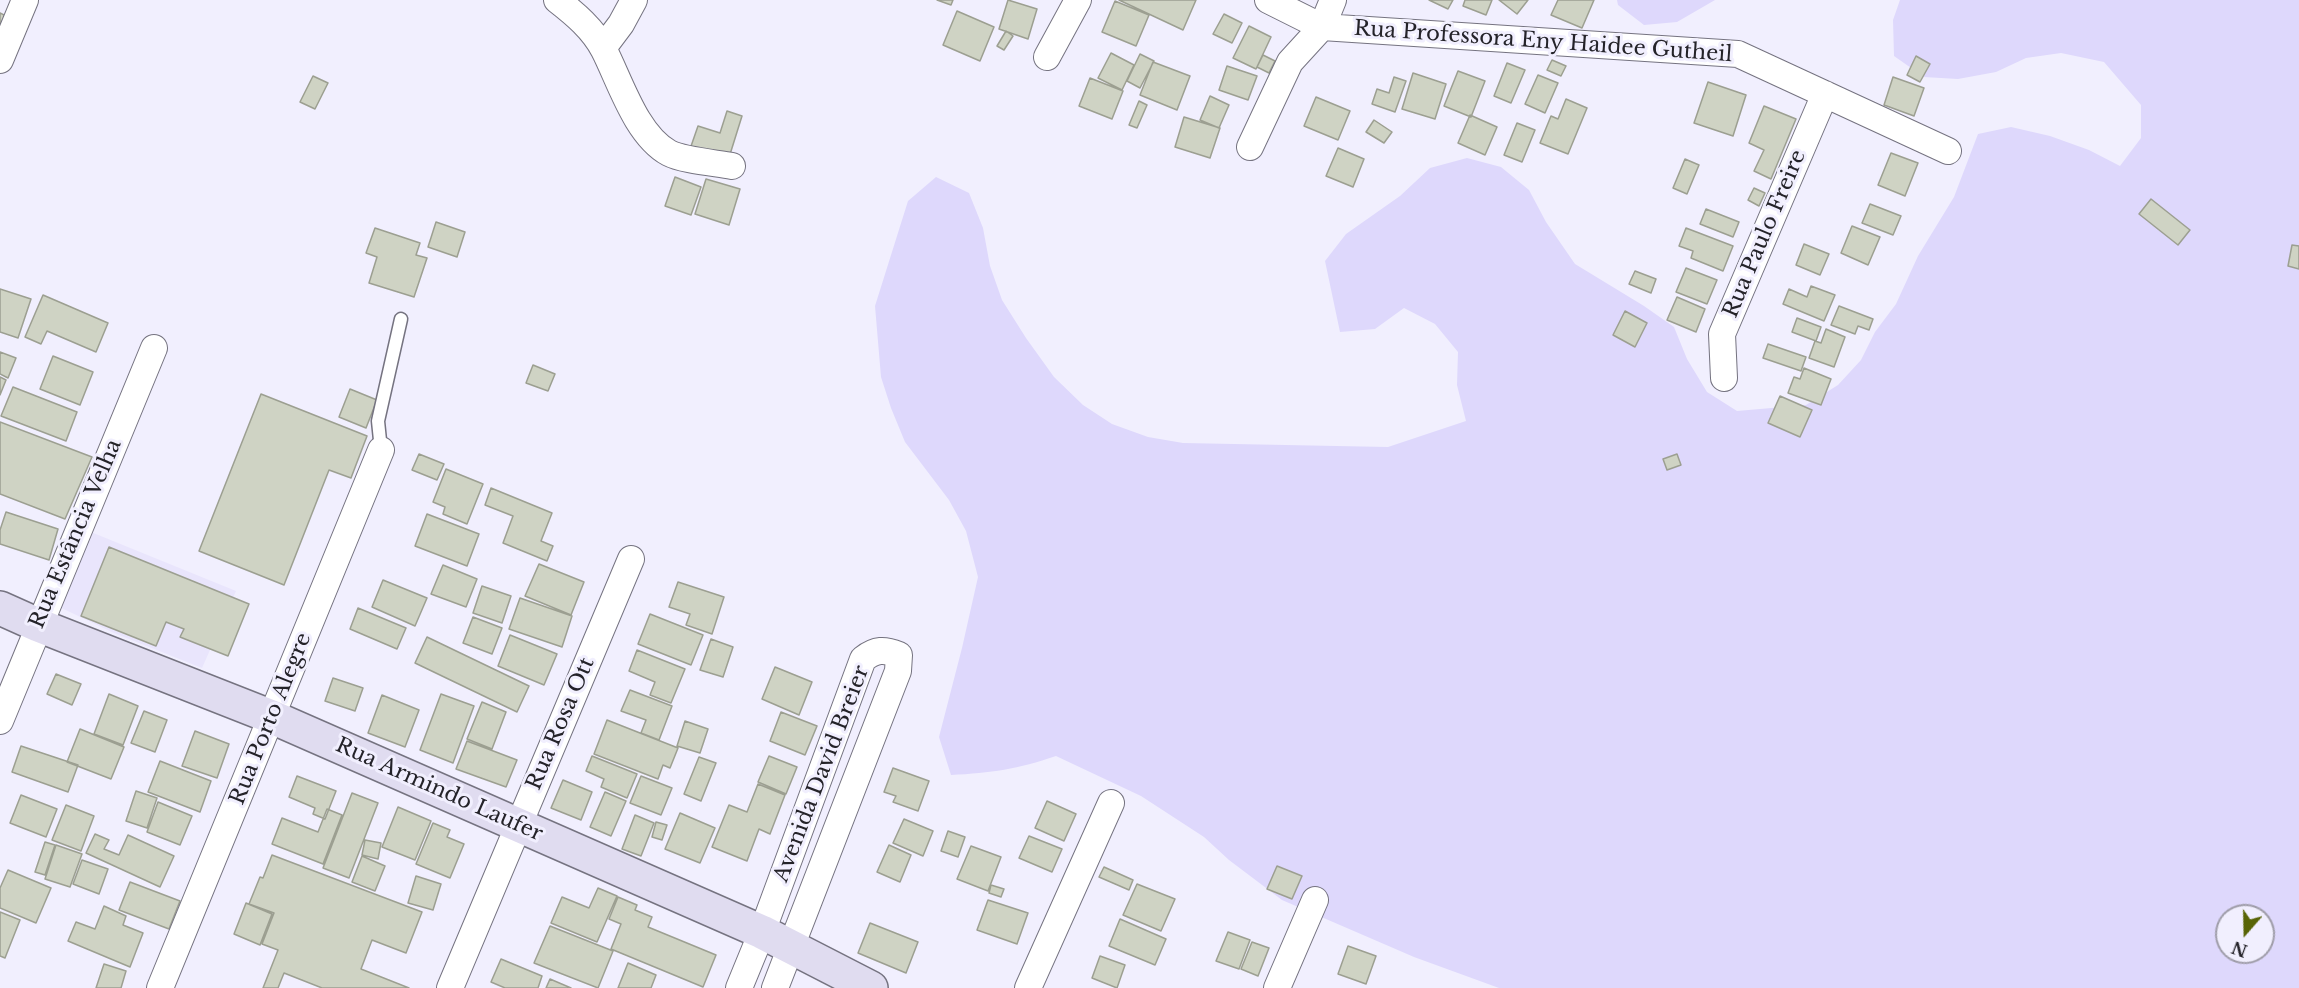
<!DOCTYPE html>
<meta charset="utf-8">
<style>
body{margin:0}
#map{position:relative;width:2299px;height:988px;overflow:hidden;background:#f1effe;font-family:"Libre Baskerville",serif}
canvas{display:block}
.north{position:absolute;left:2215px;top:904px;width:60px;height:60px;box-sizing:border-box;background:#f1effe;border:2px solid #9f9da9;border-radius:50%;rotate:200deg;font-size:16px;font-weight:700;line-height:24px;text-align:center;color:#242329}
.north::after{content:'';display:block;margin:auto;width:21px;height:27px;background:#586406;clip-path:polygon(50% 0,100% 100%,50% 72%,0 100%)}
</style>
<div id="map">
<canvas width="2299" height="988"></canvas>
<div class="north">N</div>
</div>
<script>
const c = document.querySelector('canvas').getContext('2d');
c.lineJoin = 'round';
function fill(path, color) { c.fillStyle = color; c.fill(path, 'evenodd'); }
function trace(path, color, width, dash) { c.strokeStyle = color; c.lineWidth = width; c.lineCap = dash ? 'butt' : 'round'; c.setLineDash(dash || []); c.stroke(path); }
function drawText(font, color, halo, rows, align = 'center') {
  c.font = font + ' "Libre Baskerville",serif'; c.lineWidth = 6; c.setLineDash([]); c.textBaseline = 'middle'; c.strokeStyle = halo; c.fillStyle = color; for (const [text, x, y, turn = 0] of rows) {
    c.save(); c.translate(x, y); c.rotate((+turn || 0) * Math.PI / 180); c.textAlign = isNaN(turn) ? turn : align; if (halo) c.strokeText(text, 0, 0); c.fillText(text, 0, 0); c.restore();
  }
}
fill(new Path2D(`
 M86,530L236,591L202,668L114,633L51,603Z`), '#e9e5fc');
fill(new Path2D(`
 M1617,0H1715L1677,22L1644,25L1618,5Z
 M1900,0H2299V988H1499L1414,957L1282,900L1229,860L1204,837L1141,796L1056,756C1018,769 991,773 951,775L939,737L962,648L978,577L966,531L949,500L905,442L891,408L881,377L875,306L908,201L936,177L969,193L983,228L990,266L1002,300L1026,338L1054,377L1083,405L1112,424L1148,437L1183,443L1388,447L1466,421L1457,385L1458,352L1435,324L1404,308L1375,329L1340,332L1325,261L1346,234L1400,196L1430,168L1467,158L1501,167L1529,190L1546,222L1575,264L1644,306L1674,327L1687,359L1707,392L1737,411L1806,405L1838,385L1861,360L1875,332L1896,304L1918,256L1954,197L1978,134L2011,127L2050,136L2089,150L2120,166L2141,138V105L2104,62L2061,53L2026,58L1996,72L1958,79L1924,77L1894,56L1893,20ZM2227,916H2263V952H2227Z`), '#ded8fc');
const building = new Path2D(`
 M937,0H953L951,5Z
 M1008,0L1037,9L1028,39L999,29Z
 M1119,0H1196L1183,30Z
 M1429,0H1453L1448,9Z
 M1465,0H1492L1486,15L1463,6Z
 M1499,0H1528L1517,14Z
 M1558,0H1594L1582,28L1551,15Z
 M1115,1L1149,15L1136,46L1102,32Z
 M957,11L994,27L980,61L943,45Z
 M0,13L6,16L0,31Z
 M1224,14L1242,23L1232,43L1213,34Z
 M1249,26L1271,37L1256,69L1233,58Z
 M1006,31L1013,36L1004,50L997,46Z
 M1111,53L1134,65L1122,90L1098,78Z
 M1140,54L1154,61L1140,88L1127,81Z
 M1263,55L1275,61L1269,73L1257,67Z
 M1916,56L1930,64L1920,82L1907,75Z
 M1552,60L1566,66L1561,76L1547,70Z
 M1153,62L1190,76L1177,110L1140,95Z
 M1507,63L1525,70L1511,103L1494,96Z
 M1227,66L1257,76L1248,100L1219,90Z
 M1458,71L1485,81L1471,117L1444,106Z
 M1413,73L1446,84L1435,119L1402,109Z
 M1538,75L1558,83L1545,113L1525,104Z
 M313,76L328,83L315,109L300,102Z
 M1394,77L1406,81L1395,112L1372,104L1377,89L1389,93Z
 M1893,77L1924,88L1914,116L1884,105Z
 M1090,78L1123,91L1112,119L1079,106Z
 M1708,82L1746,95L1733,136L1694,123Z
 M1210,96L1229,105L1219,128L1200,120Z
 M1316,97L1350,111L1338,140L1304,126Z
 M1566,99L1587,108L1568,154L1540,143L1551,116L1558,119Z
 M1139,101L1147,105L1137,128L1129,125Z
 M1764,106L1796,119L1771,179L1754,171L1764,150L1749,143Z
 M727,111L742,116L727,164L689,152L698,126L720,133Z
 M1470,115L1497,127L1485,155L1458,143Z
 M1184,117L1220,128L1210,158L1175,147Z
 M1374,120L1392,132L1384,143L1366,132Z
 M1517,123L1535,130L1522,162L1504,155Z
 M1338,148L1364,159L1353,187L1326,176Z
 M1891,153L1918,163L1905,196L1878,185Z
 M1685,159L1699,165L1687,194L1673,188Z
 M675,177L701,187L691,215L665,206Z
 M706,179L740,189L729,225L695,214Z
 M1754,188L1765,193L1759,206L1748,200Z
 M2151,199L2190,230L2178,245L2139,214Z
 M1870,204L1901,216L1893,235L1862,223Z
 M1706,209L1739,222L1733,237L1700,224Z
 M436,222L465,232L457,257L428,247Z
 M1852,226L1880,237L1868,265L1841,253Z
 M375,228L420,243L416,255L427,258L414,297L369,283L377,257L366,253Z
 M1686,228L1733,246L1723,271L1691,258L1693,251L1679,246Z
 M1804,244L1829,254L1820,275L1796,265Z
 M2292,245L2299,246V269L2288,266Z
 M1686,268L1717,280L1707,304L1676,292Z
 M1635,271L1656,279L1651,293L1629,284Z
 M1811,286L1835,295L1824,321L1783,304L1789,289L1807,297Z
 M0,289L31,299L18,338L0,332Z
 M43,295L108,323L96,352L47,331L41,344L25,337Z
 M1677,297L1705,309L1696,332L1667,320Z
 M1839,306L1873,319L1869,330L1858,326L1855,334L1831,325Z
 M1625,311L1647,323L1635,347L1613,335Z
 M1797,318L1821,327L1816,341L1792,332Z
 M1826,329L1845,337L1834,367L1809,358L1815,341L1821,343Z
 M1768,344L1806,357L1801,371L1763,358Z
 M0,352L16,358L8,378L0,374Z
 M53,356L93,372L80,405L40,389Z
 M533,365L555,374L548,391L526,383Z
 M1804,368L1831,379L1821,405L1788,393L1794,377L1800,379Z
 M0,377L6,380L0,395Z
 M13,387L77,412L66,441L1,416Z
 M350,389L377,400L366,428L339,417Z
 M261,394L367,436L351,478L329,470L284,585L199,551Z
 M1780,396L1812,410L1800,437L1768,423Z
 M0,422L92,457L65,519L0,494Z
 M419,454L444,464L437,480L412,470Z
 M1677,454L1681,465L1667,470L1663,459Z
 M446,469L483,484L467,524L443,514L445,507L433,502Z
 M491,488L552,513L541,541L553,546L547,561L503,543L513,516L485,505Z
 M6,512L58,529L49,560L0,544V530Z
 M427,514L479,534L467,566L415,546Z
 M109,547L249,604L228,656L180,637L184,629L166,622L156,646L81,616Z
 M539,564L584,582L571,615L525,596Z
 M443,565L477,579L466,607L431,594Z
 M383,580L427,598L415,626L372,607Z
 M678,582L724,597L712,634L686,625L690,614L669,607Z
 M482,586L511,596L502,623L473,613Z
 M520,598L572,616L562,647L509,629Z
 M358,608L406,628L397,649L350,629Z
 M650,614L703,635L691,665L638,644Z
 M473,617L502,628L492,654L463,643Z
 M510,635L557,654L544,685L498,666Z
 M427,637L529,686L517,712L415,663Z
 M711,639L733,647L723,677L700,670Z
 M637,650L685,669L671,703L650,695L655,682L629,671Z
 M775,667L812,682L799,715L762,699Z
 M56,674L81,684L72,705L47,694Z
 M333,678L363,688L355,711L325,701Z
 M630,690L672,706L659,740L641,733L646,720L621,711Z
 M109,694L138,706L123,745L94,734Z
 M441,694L474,706L453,763L420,750Z
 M382,695L419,710L405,747L368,733Z
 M482,702L506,712L492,749L467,739Z
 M144,711L167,720L155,752L131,743Z
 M781,712L817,726L805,755L770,741Z
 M607,720L678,748L670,768L663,765L658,779L594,754Z
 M685,721L708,729L700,753L677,746Z
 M80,729L124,747L111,779L67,762Z
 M195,731L229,744L217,778L182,766Z
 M467,741L517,760L506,787L456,769Z
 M21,746L78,765L68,792L12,772Z
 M592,756L637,774L627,798L601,787L604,779L586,771Z
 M769,756L797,767L786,794L758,782Z
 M699,757L716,763L701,801L684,794Z
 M160,761L211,781L200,812L148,792Z
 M893,768L929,781L918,811L893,802L896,796L884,792Z
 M297,776L336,791L325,819L313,814L315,808L289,797Z
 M641,776L672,788L661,815L630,803Z
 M563,780L592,792L581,820L551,808Z
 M758,784L785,795L770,834L759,829L747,861L712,847L729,805L747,812Z
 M136,791L157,798L147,828L126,821Z
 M605,792L626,801L611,836L590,827Z
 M352,793L378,803L349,878L323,868Z
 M21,795L57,809L46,837L10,823Z
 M1047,801L1076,814L1064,841L1035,828Z
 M158,802L192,816L180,845L147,832Z
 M66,805L94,816L81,851L52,840Z
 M398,807L431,821L415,860L382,847Z
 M327,809L342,815L323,864L272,844L282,818L318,832Z
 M680,813L715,828L700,863L665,849Z
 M635,815L654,823L641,856L622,849Z
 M904,819L933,831L923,856L893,843Z
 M656,822L667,825L662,840L652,837Z
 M433,823L450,830L447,837L464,844L450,878L416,864Z
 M948,831L965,837L958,857L941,851Z
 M95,834L109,840L104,849L119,855L128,835L174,856L160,887L86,853Z
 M1029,836L1062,849L1052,872L1019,858Z
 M365,840L381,843L378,859L362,855Z
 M45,842L55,845L45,875L35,872Z
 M56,845L82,854L70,887L45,879Z
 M889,845L911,855L900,882L877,872Z
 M971,846L1001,857L988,891L957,879Z
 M272,855L422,912L406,953L372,940L361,969L409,988H322L284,973L278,988H263L278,950L262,944L274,913L249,904L260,877L263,878Z
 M362,856L385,866L375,891L352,882Z
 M82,860L108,869L99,894L73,884Z
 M1277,866L1302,876L1292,899L1267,889Z
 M1104,867L1133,880L1129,890L1099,877Z
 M8,870L51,888L36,923L0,908V888Z
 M416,876L441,884L433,910L408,903Z
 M130,882L180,901L169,929L119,910Z
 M1137,884L1175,899L1161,931L1123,915Z
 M991,885L1004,889L1001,897L989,893Z
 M598,888L617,896L597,942L551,923L562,897L589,908Z
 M618,897L637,905L635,910L652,917L648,927L716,955L703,987L611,949L621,924L609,919Z
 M988,900L1028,913L1017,944L977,930Z
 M246,903L272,914L260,945L234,934Z
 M104,906L126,916L123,925L143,933L130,967L68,941L76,922L95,929Z
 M0,912L20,920L5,958L0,956Z
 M1120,919L1166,939L1155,965L1109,946Z
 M870,923L918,942L906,973L858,953Z
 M550,926L613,951L598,988L534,963Z
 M1228,932L1250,940L1239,969L1216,961Z
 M1252,942L1269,948L1258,976L1241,969Z
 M1348,946L1376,956L1366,984L1338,974Z
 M1100,956L1125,965L1117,988L1092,978Z
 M501,959L542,976L538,988H505L491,982Z
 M628,963L656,975L651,988H618Z
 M104,964L126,971L121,988H96Z
 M550,979L571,988H546Z`);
fill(building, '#cfd3c4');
trace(building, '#9c9f91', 1.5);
const lane = new Path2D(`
 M381,450L378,421L401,319`);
const street = new Path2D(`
 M557,0C575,14 593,29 604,50C620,81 636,135 669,153C682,160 716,163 732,166
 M1268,0L1322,27L1738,54L1948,151
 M603,48L621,24L634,0
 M1047,57L1078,0
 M0,60L25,0
 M1250,147L1290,62L1322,27L1333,0
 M1724,378L1722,334L1825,94
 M0,721L154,348
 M160,988L381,450
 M450,988L631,559
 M739,988L762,932L863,659C876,649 884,649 899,655L898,671L775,988
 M1028,988L1111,803
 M1277,988L1315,900`);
const secondary = new Path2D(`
 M0,608L38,625L272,717L762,932L871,988`);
trace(lane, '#757380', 15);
trace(street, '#757380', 28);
trace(secondary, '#757380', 36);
trace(lane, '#fff', 12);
trace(street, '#fff', 26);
trace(secondary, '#e0dcf0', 33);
drawText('21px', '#242329', '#f1effe', [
 ["Rua Professora Eny Haidee Gutheil",1543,42,4],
 ["Rua Paulo Freire",1765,234,-67],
 ["Rua Estância Velha",76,534,-67],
 ["Rua Porto Alegre",271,719,-68],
 ["Rua Rosa Ott",561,724,-67],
 ["Avenida David Breier",822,774,-69],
 ["Rua Armindo Laufer",439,790,24]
]);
</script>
